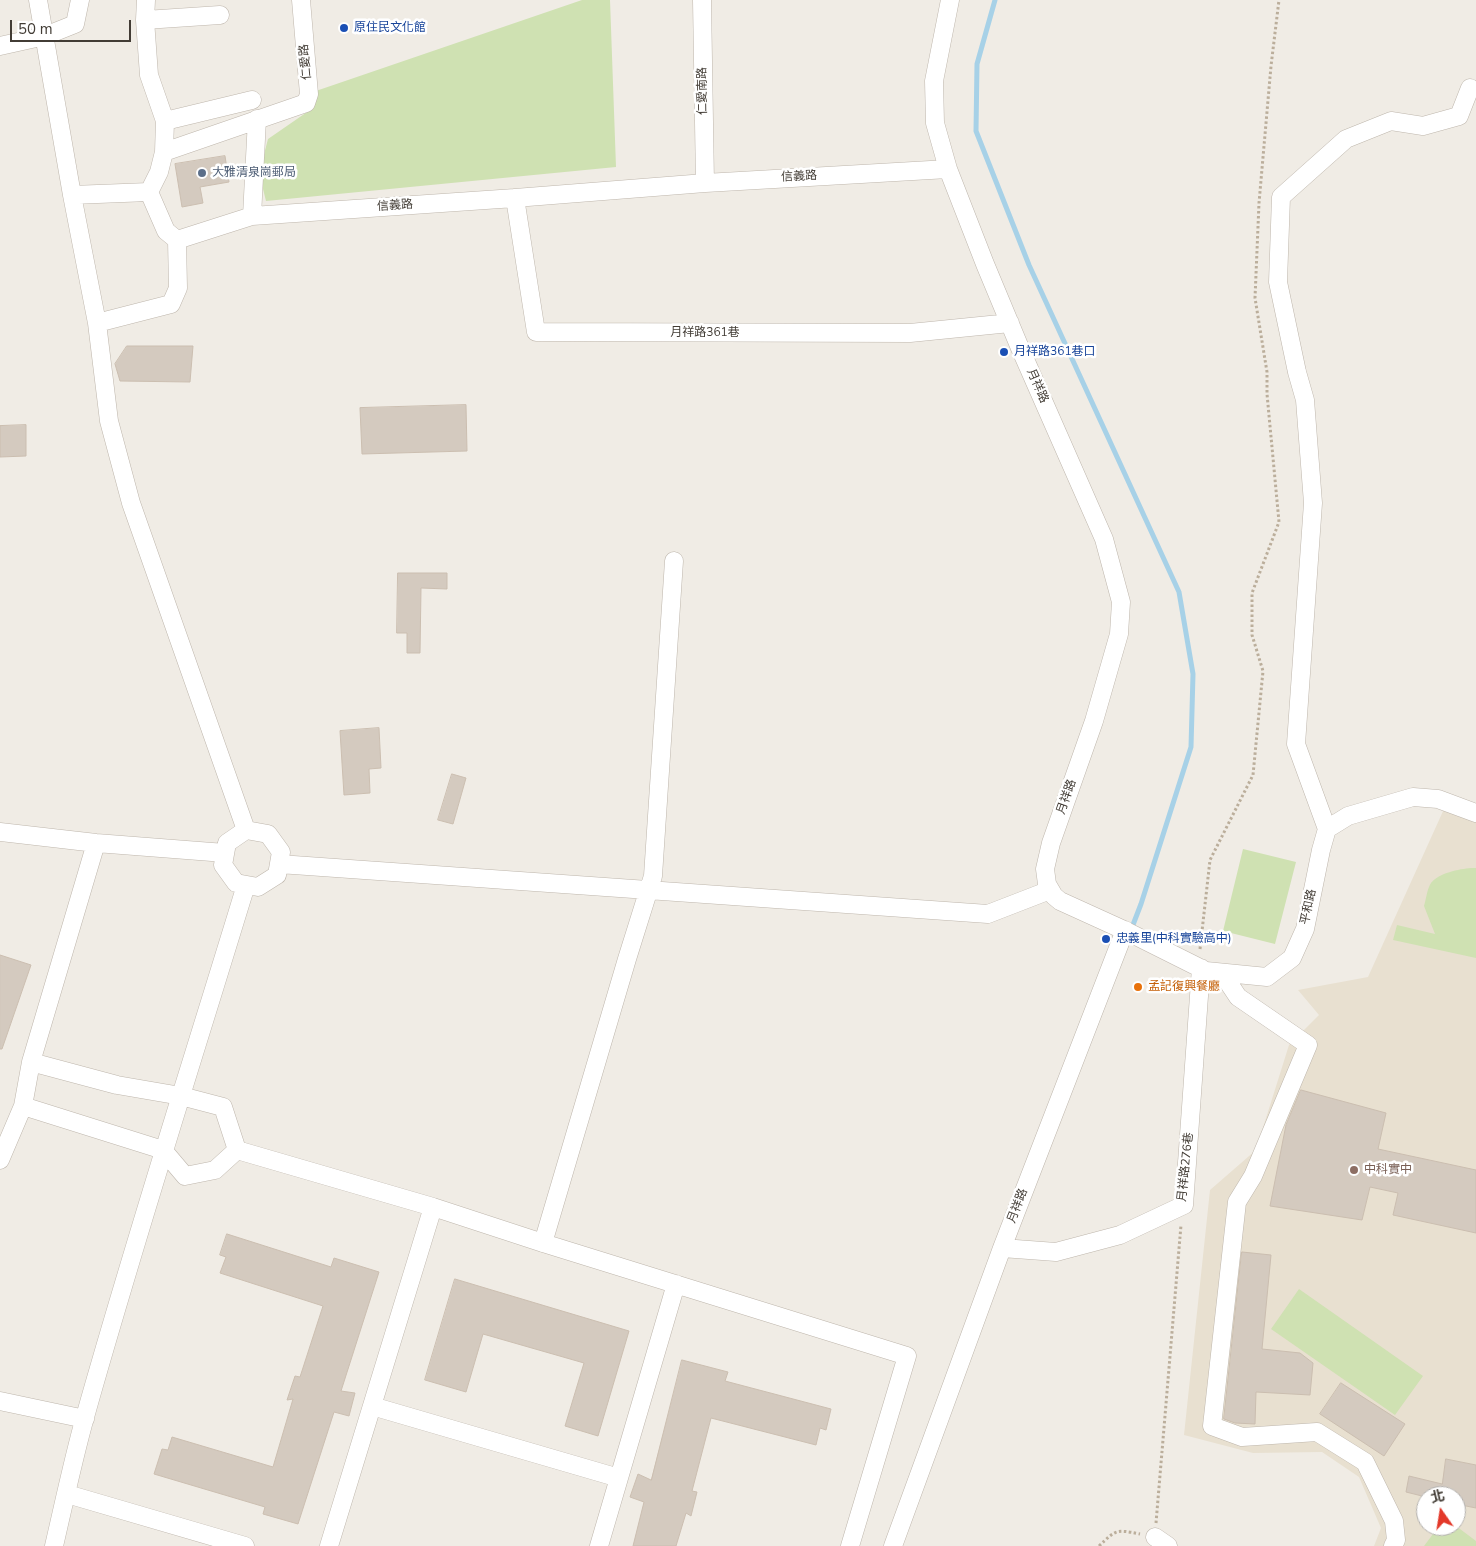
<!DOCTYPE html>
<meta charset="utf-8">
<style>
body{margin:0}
#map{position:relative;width:1476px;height:1546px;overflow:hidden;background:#f0ece5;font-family:"Nunito Sans","Noto Sans TC",sans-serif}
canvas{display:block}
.north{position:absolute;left:1416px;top:1486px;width:50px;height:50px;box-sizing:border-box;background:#fff;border:1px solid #b3b1ae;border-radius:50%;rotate:347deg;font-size:14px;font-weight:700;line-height:20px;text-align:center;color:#423c35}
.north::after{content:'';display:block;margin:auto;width:18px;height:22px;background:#e3392a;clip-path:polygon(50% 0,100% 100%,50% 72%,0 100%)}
.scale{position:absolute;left:10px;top:20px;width:121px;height:22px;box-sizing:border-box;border:2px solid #423c35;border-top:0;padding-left:6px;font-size:15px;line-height:18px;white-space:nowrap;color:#423c35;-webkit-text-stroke:4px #fff;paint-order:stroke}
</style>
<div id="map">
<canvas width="1476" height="1546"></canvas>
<div class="north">北</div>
<div class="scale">50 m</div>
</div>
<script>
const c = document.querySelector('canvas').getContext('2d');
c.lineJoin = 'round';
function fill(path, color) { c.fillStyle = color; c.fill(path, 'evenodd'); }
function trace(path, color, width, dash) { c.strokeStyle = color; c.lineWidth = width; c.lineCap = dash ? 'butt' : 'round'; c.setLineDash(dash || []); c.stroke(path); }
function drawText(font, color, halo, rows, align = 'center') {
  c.font = font + ' "Nunito Sans","Noto Sans TC",sans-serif'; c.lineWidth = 5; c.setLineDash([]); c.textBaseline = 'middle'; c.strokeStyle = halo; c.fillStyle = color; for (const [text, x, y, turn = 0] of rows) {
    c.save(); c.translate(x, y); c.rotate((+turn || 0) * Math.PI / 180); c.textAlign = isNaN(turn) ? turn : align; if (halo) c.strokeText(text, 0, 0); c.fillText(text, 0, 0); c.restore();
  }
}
fill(new Path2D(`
 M1444,809L1476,819V1546H1374L1381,1528L1359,1477L1322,1452L1253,1453L1184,1435L1210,1190L1256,1150L1289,1045L1319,1015L1298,990L1368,977ZM1426,1496H1456V1526H1426Z`), '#e8e0d0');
fill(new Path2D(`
 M582,0H610L616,167L266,201L259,173L268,139L310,110V93Z
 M1243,849L1296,862L1275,944L1223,931Z
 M1471,868H1476V958L1393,940L1397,925L1435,934L1424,906C1426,900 1427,889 1431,883C1439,873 1459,869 1471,868Z
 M1299,1289L1423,1376L1395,1415L1271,1329Z
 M1439,1526H1456L1476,1541V1546H1424Z`), '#cfe1b2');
trace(new Path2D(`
 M995,0L977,64L976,131L1029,265L1179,592L1193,674L1191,747L1141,904L1131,930`), '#a7d1e7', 5);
const building = new Path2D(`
 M225,156L229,182L200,187L203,203L182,207L175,164Z
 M127,346H193L190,382L120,381L115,364Z
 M466,405L467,451L362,454L360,408Z
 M26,425V456L0,457V426Z
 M398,573H447V589L421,588L420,653H407V633H397Z
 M379,728L381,768L369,769L370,793L344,795L340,731Z
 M452,774L466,778L453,824L438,820Z
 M0,955L31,965L2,1049H0Z
 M1301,1090L1386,1113L1378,1149L1476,1170V1233L1393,1215L1398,1193L1370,1187L1362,1220L1270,1206L1286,1125Z
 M227,1234L331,1267L334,1258L379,1272L341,1391L355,1393L349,1416L334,1412L298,1524L263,1514L265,1507L154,1474L162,1449L168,1450L172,1437L273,1467L293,1399L287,1400L295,1376L300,1377L323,1306L220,1273L226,1257L220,1255Z
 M1242,1252L1271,1255L1262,1349L1300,1353L1313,1363L1310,1395L1256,1392L1255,1424L1235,1423L1224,1419Z
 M455,1279L629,1331L598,1436L565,1426L584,1363L483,1334L466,1392L425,1380Z
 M682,1360L728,1372L725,1381L831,1409L826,1430L820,1428L816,1445L711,1418L692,1491L697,1492L691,1516L686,1513L676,1546H633L644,1502L630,1497L638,1474L651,1480Z
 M1341,1383L1405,1424L1384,1456L1320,1414Z
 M1446,1459L1476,1465V1508L1456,1504V1496H1422L1406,1492L1409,1476L1442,1484Z`);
fill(building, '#d4cabf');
trace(building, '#cbbeb0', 1);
const minor = new Path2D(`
 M38,0L72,195L149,192L166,231L177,240L252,216L515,198L705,183L948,169
 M146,0L145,20L149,75L165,121L164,152L159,172L149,192
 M702,0L705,183
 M950,0L934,81L935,123L948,169L985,264L1020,348L1104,539L1121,602L1119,634L1094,721L1051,843L1045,869L1047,884L1054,896L1060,901L1126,931L1206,971L1267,977L1292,958L1305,929L1321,850L1327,829L1348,816L1413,797L1438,799L1476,813
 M145,20L220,15
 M0,46L45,36L75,24L80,0
 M165,121L252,100
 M164,152L306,103L309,94L301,0
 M72,195L97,323L109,421L131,503L246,830
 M515,198L536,332L910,333L1010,323
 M252,216L257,119
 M97,323L171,304L178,288L177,240
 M1327,829L1296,744L1313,503L1305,400L1297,372L1278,282L1281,197L1346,139L1391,121L1423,126L1459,116L1470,88
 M246,830L268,834L281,852L277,875L258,887L236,883L223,865L227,843Z
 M0,832L96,843L225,853
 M279,864L988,914L1050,890
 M1222,973L1238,997L1308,1045L1253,1176L1237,1202L1212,1426L1242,1437L1317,1432L1365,1462L1394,1521L1396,1540L1393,1546
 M23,1106L163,1150L185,1176L215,1170L237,1150L223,1107L181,1096L117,1085L31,1062
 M237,1150L433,1207L543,1243L907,1356L850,1546
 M0,1160L23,1106L31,1062L96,843
 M543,1243L627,959L653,876L674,561
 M1002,1248L1056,1252L1120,1235L1184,1205L1201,968
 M0,1401L85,1419
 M372,1406L619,1478
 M67,1494L245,1546
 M1155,1537L1168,1546
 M54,1546C64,1503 73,1460 85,1417C135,1239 192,1062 246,885
 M329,1546L433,1207
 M599,1546L676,1284
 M893,1546L1002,1248L1125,930`);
trace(minor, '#beb6ac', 19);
trace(new Path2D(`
 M1200,949L1210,860L1253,775L1263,671L1252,635V593L1279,522L1267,394V372L1255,298L1259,203L1271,66L1279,0
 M1156,1523L1181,1225
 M1099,1546C1116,1530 1115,1529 1140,1534`), '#bbae9b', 3, [2.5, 2.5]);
trace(minor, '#fff', 18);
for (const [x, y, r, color] of [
 [344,28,5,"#1a4fb4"],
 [202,173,5,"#5c6f8a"],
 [1004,352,5,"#1a4fb4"],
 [1106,939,5,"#1a4fb4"],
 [1138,987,5,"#e8710a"],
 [1354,1170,5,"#8d6e63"]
]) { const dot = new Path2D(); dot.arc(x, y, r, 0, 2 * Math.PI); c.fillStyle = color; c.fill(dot); trace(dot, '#fff', 2); }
drawText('12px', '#164399', '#fff', [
 ["原住民文化館",354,28],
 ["月祥路361巷口",1014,352],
 ["忠義里(中科實驗高中)",1116,939]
], 'left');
drawText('12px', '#423c35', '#fff', [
 ["仁愛路",306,62,-95],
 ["仁愛南路",703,91,-91],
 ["信義路",799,177,-3],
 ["信義路",395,206,-4],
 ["月祥路361巷",705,333],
 ["月祥路",1037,386,66],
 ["月祥路",1067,797,-71],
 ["平和路",1309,907,-78],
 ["月祥路276巷",1186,1167,-84],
 ["月祥路",1018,1206,-69]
]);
drawText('12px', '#4e5e75', '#fff', [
 ["大雅清泉崗郵局",212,173]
], 'left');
drawText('12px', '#c56008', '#fff', [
 ["孟記復興餐廳",1148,987]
], 'left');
drawText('12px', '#785e54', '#fff', [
 ["中科實中",1364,1170]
], 'left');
</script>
